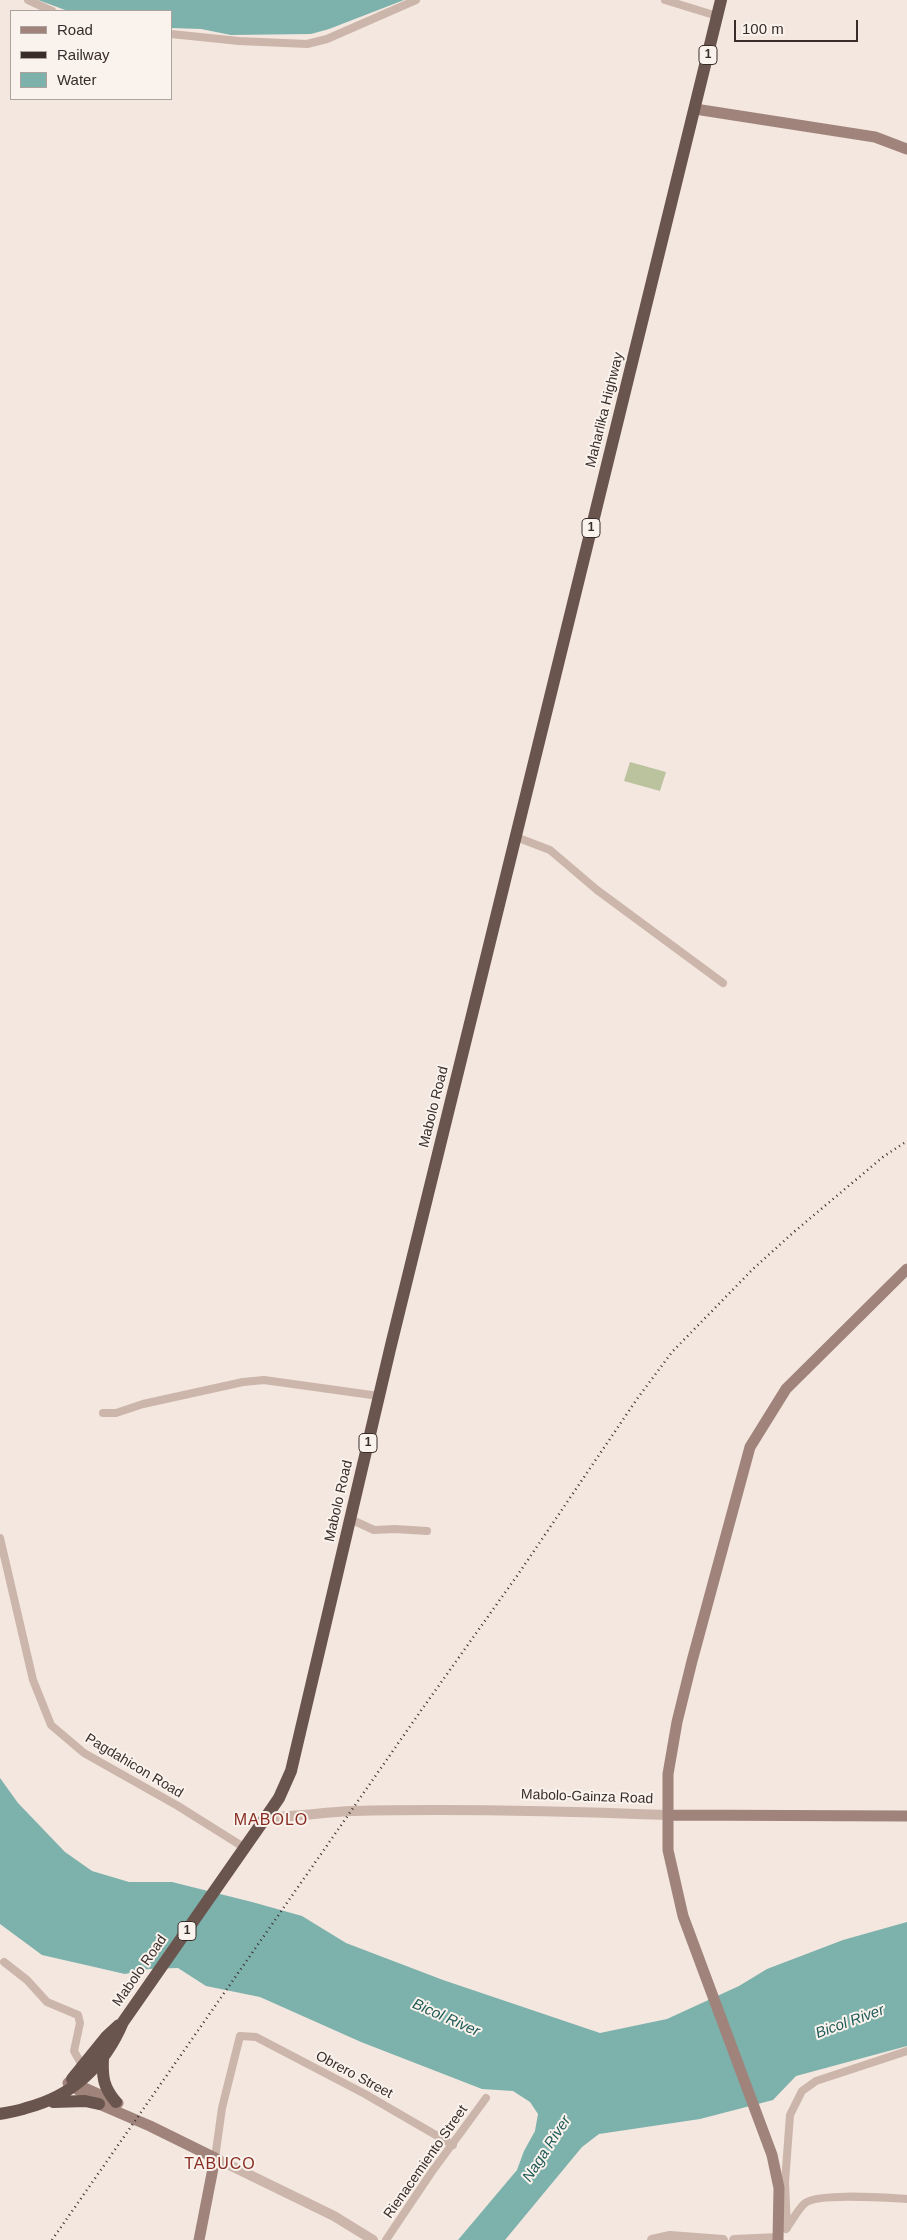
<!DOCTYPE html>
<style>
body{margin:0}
#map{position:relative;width:907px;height:2240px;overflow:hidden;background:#f3e7df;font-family:Arial,sans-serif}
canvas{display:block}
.legend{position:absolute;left:10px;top:10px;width:162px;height:90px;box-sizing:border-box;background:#faf2ec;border:1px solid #ada39e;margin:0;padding:6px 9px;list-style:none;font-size:15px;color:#392d2a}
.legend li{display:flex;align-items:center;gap:10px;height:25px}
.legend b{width:25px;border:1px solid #ada39e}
.scale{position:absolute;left:734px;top:20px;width:124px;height:22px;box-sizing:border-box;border:2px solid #392d2a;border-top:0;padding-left:6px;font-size:15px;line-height:18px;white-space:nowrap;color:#392d2a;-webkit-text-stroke:4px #faf2ec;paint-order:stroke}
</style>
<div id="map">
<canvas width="907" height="2240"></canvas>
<ul class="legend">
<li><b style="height:6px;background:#a0847b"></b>Road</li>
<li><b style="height:6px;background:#392d2a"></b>Railway</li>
<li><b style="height:14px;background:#7db1ac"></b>Water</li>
</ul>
<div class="scale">100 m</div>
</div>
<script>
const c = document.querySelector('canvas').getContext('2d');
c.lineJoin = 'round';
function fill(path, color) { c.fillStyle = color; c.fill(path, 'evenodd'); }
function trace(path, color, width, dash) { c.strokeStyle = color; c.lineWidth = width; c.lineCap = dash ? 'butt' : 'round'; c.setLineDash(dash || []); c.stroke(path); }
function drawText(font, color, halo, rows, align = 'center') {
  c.font = font + ' Arial,sans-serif'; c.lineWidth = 4; c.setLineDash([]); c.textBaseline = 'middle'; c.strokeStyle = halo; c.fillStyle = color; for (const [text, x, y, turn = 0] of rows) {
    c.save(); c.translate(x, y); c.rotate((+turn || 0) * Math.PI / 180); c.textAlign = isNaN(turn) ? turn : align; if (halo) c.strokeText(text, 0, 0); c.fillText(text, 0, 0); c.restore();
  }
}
fill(new Path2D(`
 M630,762L666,772L660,791L624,781Z`), '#bbc39e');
fill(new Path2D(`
 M38,0H404L329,29L311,34L231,35L201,29L171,28V11H68Z
 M0,1778L18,1803L65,1852L92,1871L129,1882H172L252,1902L302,1916L346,1943L443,1980L600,2033L667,2019L739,1986L767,1969L843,1940L907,1922V2046L796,2076L773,2100L700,2119L599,2134L582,2147L505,2240H458L517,2170L524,2151L535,2131L538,2114L530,2102L513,2091L482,2089L361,2042L260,1997L206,1986L178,1968L149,1969L125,1974L42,1955L0,1924Z`), '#7db1ac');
trace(new Path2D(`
 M28,0L52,11
 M665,0L717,16
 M171,34L239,41L307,44L327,39L416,0
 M516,837L550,850L597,890L723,983
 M103,1413H116L143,1404L243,1382L264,1380L379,1396
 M350,1519L374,1530L395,1529L427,1531
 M0,1538L33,1680L51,1725L84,1753L178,1806L245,1848
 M4,1962L27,1980L47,2002L78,2015L80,2023L74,2051L83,2067
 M215,2158L222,2108L240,2036L256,2037L365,2094L453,2145
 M787,2228L785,2182L790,2115L802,2091L816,2081L907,2051
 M786,2229C792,2221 797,2211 804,2204C815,2192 889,2198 907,2199
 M386,2240L431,2173L486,2098`), '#ccb5aa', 8);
trace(new Path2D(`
 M266,1817C295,1817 324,1812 353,1811C458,1808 563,1811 668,1815
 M215,2158L334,2216L373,2240
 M652,2240L670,2236L723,2240
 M734,2240L778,2238`), '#ccb5aa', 10);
trace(new Path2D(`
 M695,109L875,137L907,149
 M668,1815L907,1816
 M68,2083L99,2104L150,2126L215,2158L199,2240
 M78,2085L118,2103
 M778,2240L779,2188L772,2155L683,1916L668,1850V1774L677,1722L692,1661L750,1447L786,1389L907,1269`), '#a0847b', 11);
trace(new Path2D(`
 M103,2059C102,2078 104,2088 116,2102
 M72,2079L106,2037L119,2025
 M53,2102L85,2101L99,2104
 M0,2114C9,2112 18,2111 26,2108C73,2096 105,2065 123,2022L266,1817L279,1798L291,1771L391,1345L721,0`), '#6a544e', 12);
trace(new Path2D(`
 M52,2240L420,1712L519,1573L637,1399L672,1352L753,1269L795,1231L883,1157L907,1141`), '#392d2a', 2.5, [1, 4]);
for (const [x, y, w] of [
 [708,55,18],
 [591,528,18],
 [368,1443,18],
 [187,1931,18]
]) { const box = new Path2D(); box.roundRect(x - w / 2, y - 9.5, w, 19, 4); c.fillStyle = '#faf2ec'; c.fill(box); trace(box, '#392d2a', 1); }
drawText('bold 12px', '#392d2a', null, [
 ["1",708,55],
 ["1",591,528],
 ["1",368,1443],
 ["1",187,1931]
]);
drawText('14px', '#392d2a', '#faf2ec', [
 ["Maharlika Highway",605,410,-76],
 ["Mabolo Road",434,1107,-76],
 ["Mabolo Road",339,1501,-77],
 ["Pagdahicon Road",134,1766,31],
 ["Mabolo-Gainza Road",587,1797,2],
 ["Mabolo Road",140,1971,-55],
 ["Obrero Street",354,2075,28],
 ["Rienacemiento Street",426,2162,-55]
]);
drawText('italic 15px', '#1f5b58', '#faf2ec', [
 ["Bicol River",446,2018,24],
 ["Bicol River",850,2022,-20],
 ["Naga River",547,2149,-57]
]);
c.letterSpacing = '1px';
drawText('16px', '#892d22', '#faf2ec', [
 ["MABOLO",271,1821],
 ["TABUCO",220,2165]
]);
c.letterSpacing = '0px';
</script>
